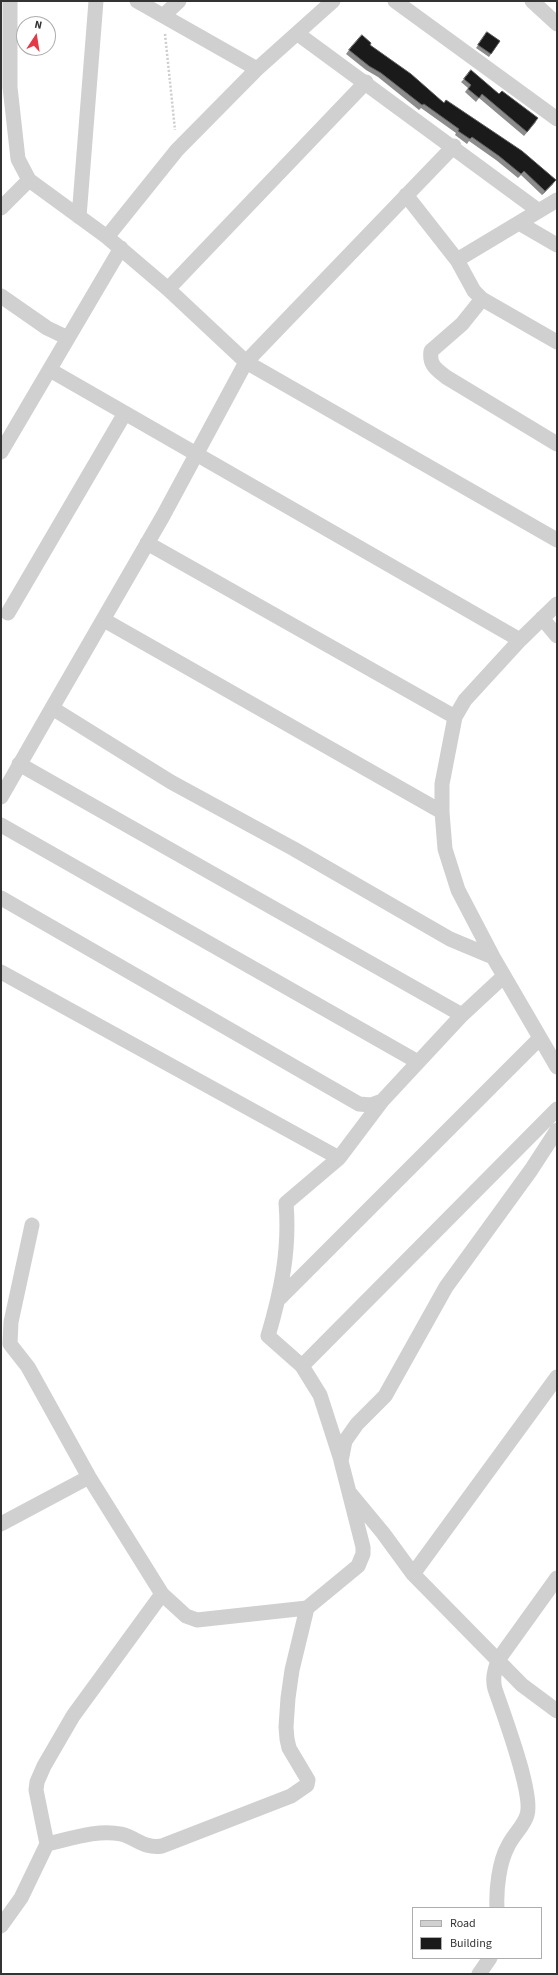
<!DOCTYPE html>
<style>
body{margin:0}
#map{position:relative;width:558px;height:1975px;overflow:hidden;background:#fff;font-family:"Source Sans 3",sans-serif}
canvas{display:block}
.frame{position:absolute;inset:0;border:2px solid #333;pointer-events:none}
.legend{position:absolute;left:412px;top:1907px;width:130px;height:52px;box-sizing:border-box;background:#fff;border:1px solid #adadad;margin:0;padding:5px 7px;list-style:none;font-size:12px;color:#333}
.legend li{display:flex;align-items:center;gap:8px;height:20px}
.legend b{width:20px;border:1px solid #adadad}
.north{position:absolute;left:16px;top:16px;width:40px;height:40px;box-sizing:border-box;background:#fff;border:1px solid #adadad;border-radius:50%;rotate:12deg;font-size:11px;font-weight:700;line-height:16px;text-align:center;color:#333}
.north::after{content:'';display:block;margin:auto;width:14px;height:18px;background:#e63946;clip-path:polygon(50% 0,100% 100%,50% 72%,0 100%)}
</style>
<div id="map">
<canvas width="558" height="1975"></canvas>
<div class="frame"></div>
<ul class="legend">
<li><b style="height:5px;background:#d0d0d0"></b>Road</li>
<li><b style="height:11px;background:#1a1a1a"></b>Building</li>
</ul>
<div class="north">N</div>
</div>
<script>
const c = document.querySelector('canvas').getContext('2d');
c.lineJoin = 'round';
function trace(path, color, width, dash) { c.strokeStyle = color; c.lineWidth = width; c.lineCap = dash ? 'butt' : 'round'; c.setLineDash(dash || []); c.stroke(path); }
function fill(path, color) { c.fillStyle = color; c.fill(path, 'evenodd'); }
trace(new Path2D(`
 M165,34L175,130`), '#cdcdcd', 2.5, [2, 2]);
trace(new Path2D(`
 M10,1V87L18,159L29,180L107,237
 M137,1L257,69
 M333,1L257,69L177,150L107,237L168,289L246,362L557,540
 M395,1L557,119
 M532,1L557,24
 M164,15L179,1
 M298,34L539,211
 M454,146L246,362L163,516L52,708L171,782L294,849L450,939L493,957
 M406,195L457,260
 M557,200L457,260L474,291L482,299L557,342
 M1,208L29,180
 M79,217L96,1
 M519,223L557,245
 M168,289L366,82
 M1,296L47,328L68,338
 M482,299L462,324L431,351C429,365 436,369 446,377L557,444
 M50,370L520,640
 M1,452L121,248
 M147,543L455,717
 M557,604L520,640L465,700L455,717L442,784V812L445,849L458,890L493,957L557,1067
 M8,613L125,413
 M542,618L557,636
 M104,620L442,812
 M19,764L462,1015
 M1,797L52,708
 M1,825L418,1062
 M1,898L359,1104L371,1105L382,1101L462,1015L504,976
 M1,972L339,1158L382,1101
 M557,1130L531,1170L446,1287L385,1396L357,1424L345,1441L341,1461L349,1492L383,1533L413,1574L522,1685L557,1711
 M339,1158L286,1203C290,1250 281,1292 268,1336L302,1366L320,1395L341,1460
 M32,1225L11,1322L10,1344L28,1367L89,1477L162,1594L73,1716L44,1766L37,1782L36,1790L47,1844C70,1839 97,1829 121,1834C137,1838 144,1849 162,1846L291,1796L307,1785L308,1780L289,1748L287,1739L286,1727L288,1698L292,1670L307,1608L358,1566L363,1554V1547L349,1492
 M280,1298L540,1038
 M302,1366L557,1109
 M1,1524L89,1477
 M413,1574L557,1377
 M162,1594L186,1616L197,1620L307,1608
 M497,1908C496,1890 499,1862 508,1846C513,1835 524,1826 527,1815C534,1794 503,1713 495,1689C492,1678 495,1670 498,1660L557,1578
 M1,1926L21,1898L47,1844
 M479,1974L490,1958`), '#d0d0d0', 15);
fill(new Path2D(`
 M487,32L500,41L489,57L476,48Z
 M370,45L444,103L553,184L542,195L521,175L518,178L496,160L469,141L467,144L455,135L456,133L421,108L419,110L378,77L366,70L346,54L349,50Z
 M464,79L499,94L536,122L524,136L479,98L476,102L465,92L468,88L461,82Z`), '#8c8c8c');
fill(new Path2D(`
 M556,180L553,184L542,195L545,191Z`), '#5f5f5f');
const building = new Path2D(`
 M487,32L500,41L491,54L478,45Z
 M362,35L371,43L370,45L411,74L444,103L446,100L522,151L556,180L545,191L524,171L521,174L499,156L472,137L470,139L458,131L459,129L424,104L422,105L381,73L369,66L349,50Z
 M471,70L499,94L502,91L538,118L527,132L482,94L479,98L468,89L471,85L464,79Z`);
fill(building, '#1a1a1a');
trace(building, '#5f5f5f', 1);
</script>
